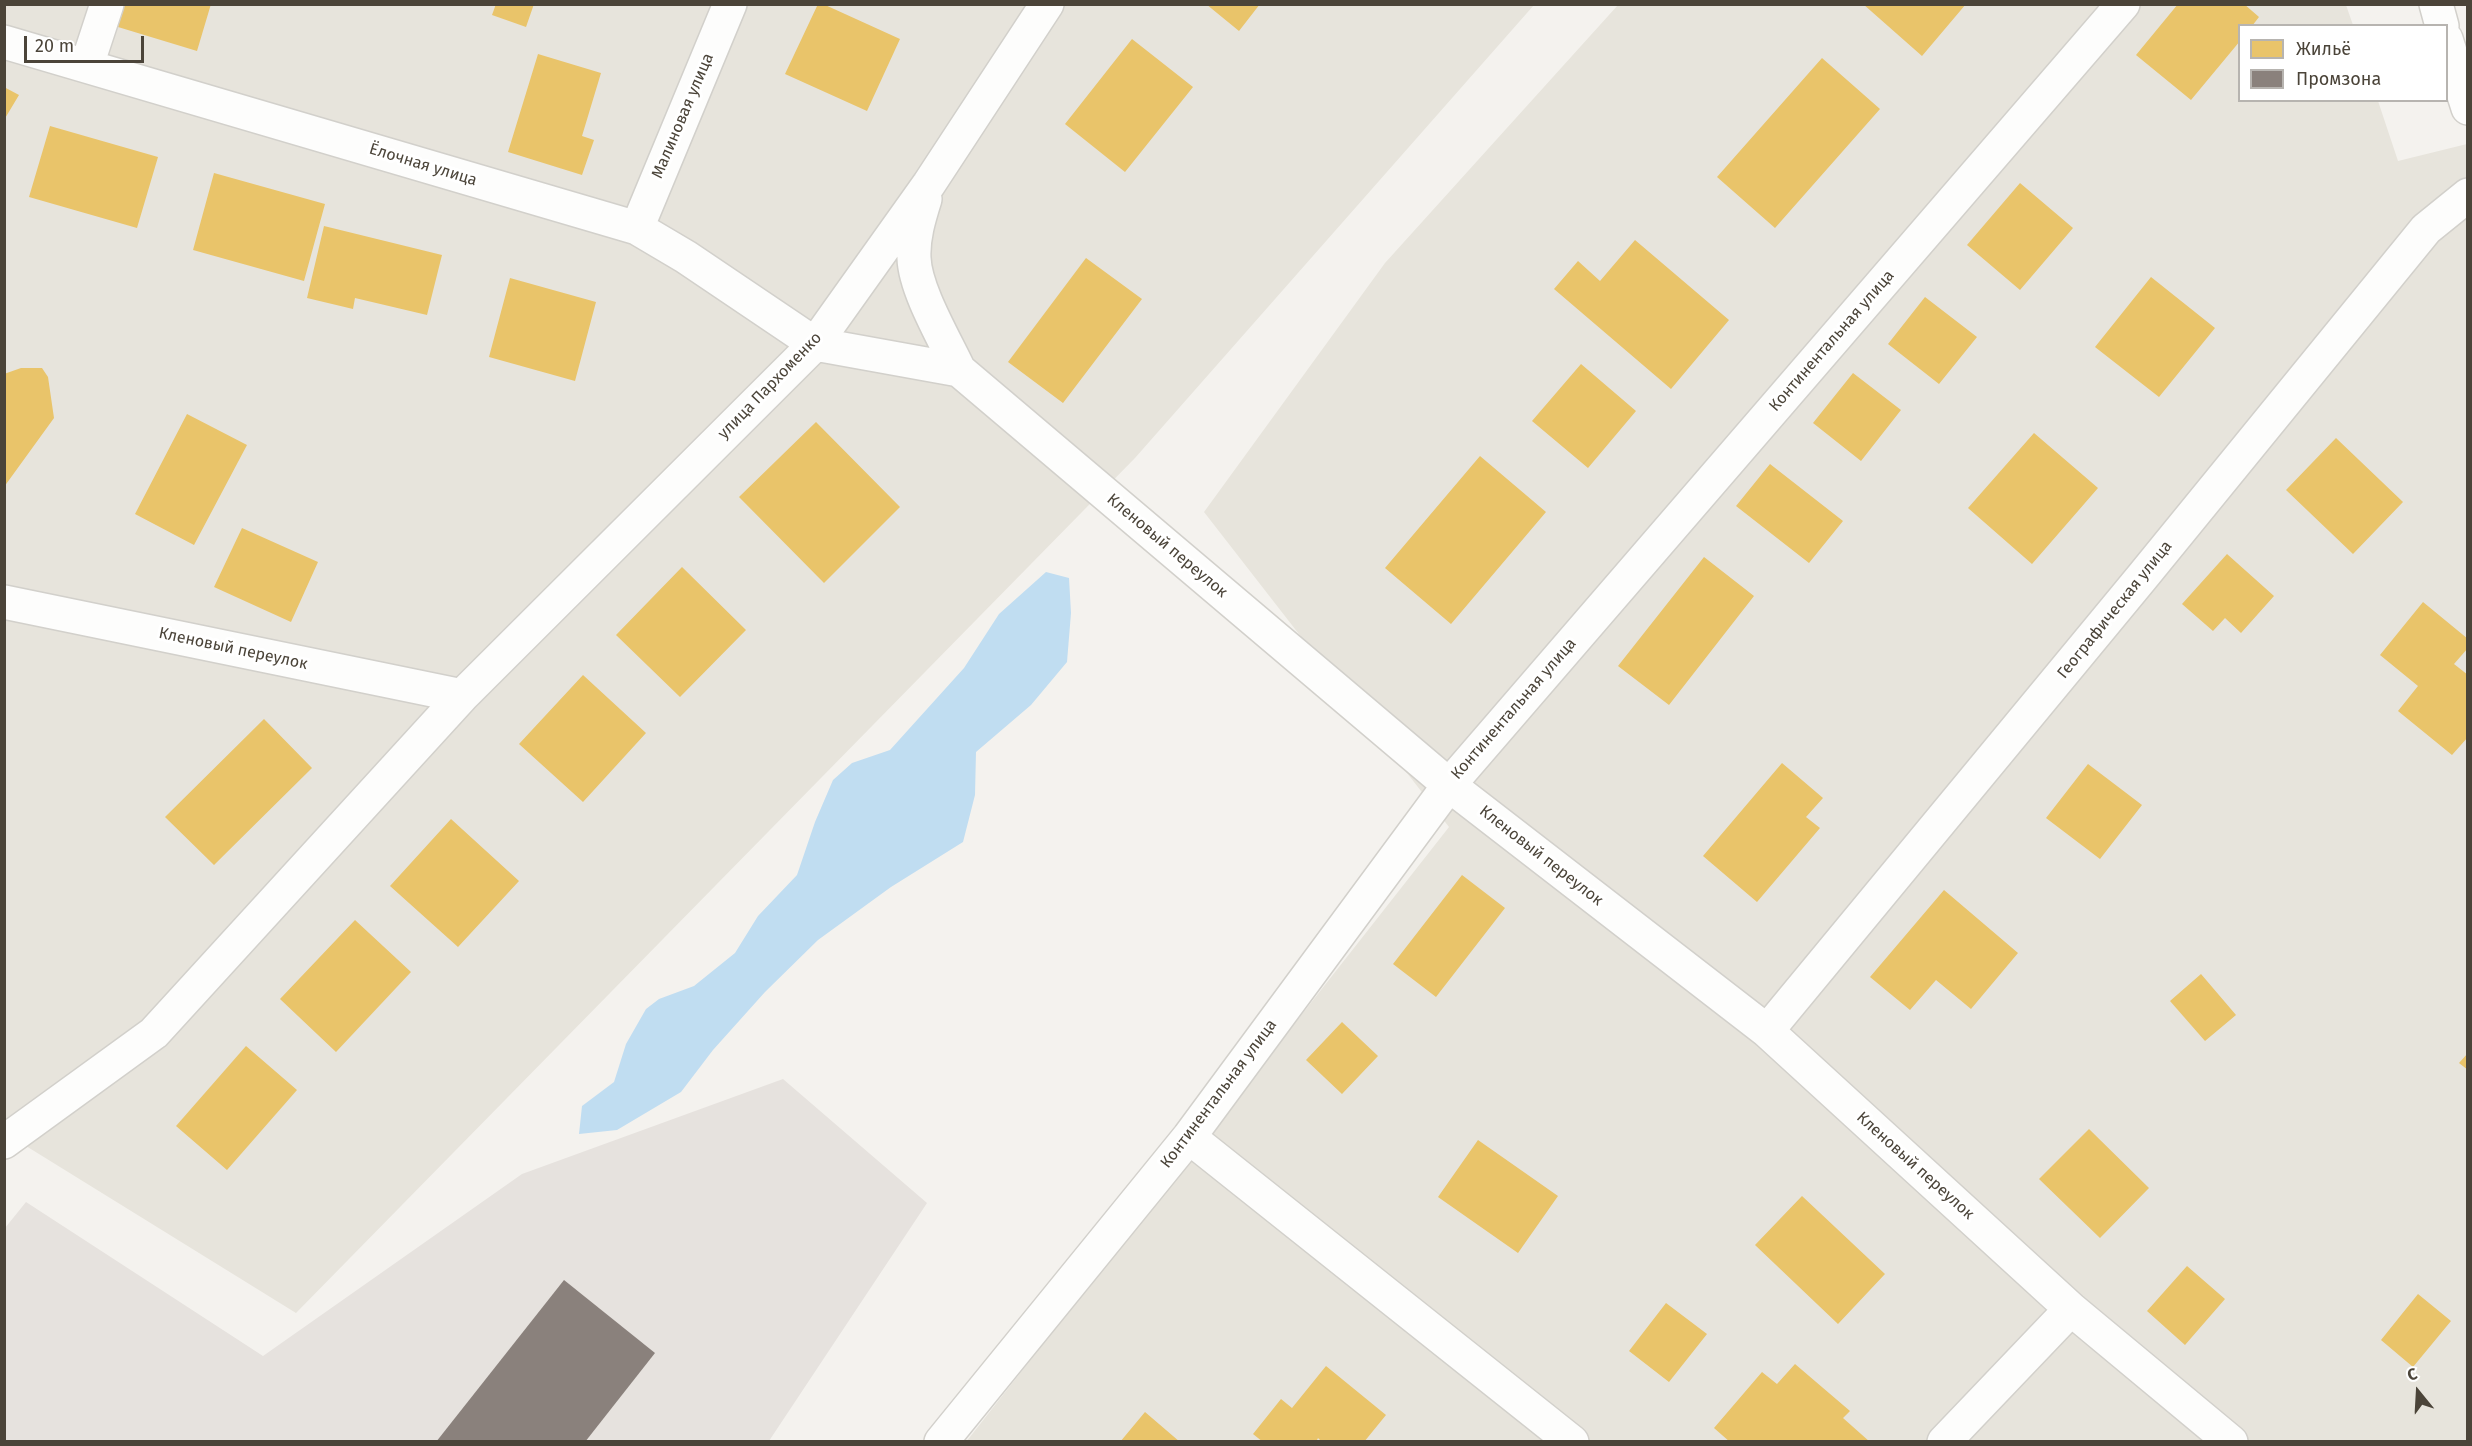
<!DOCTYPE html>
<meta charset="utf-8">
<style>
body{margin:0}
#map{position:relative;width:2472px;height:1446px;overflow:hidden;background:#f4f2ee;font-family:"Fira Sans",sans-serif}
canvas{display:block}
.frame{position:absolute;inset:0;border:6px solid #4b4439;pointer-events:none}
.legend{position:absolute;left:2238px;top:24px;width:210px;height:78px;box-sizing:border-box;background:#fff;border:2px solid #b7b4b0;margin:0;padding:8px 10px;list-style:none;font-size:18px;color:#4b4439}
.legend li{display:flex;align-items:center;gap:12px;height:30px}
.legend b{width:30px;border:2px solid #b7b4b0}
.north{position:absolute;left:2388px;top:1362px;width:60px;height:60px;-webkit-text-stroke:4px #fff;paint-order:stroke;rotate:342deg;font-size:16px;font-weight:700;line-height:24px;text-align:center;color:#4b4439}
.north::after{content:'';display:block;margin:auto;width:21px;height:27px;background:#4b4439;clip-path:polygon(50% 0,100% 100%,50% 72%,0 100%)}
.scale{position:absolute;left:24px;top:36px;width:120px;height:27px;box-sizing:border-box;border:3px solid #4b4439;border-top:0;padding-left:8px;font-size:18px;line-height:21px;white-space:nowrap;color:#4b4439;-webkit-text-stroke:4px #fff;paint-order:stroke}
</style>
<div id="map">
<canvas width="2472" height="1446"></canvas>
<div class="frame"></div>
<ul class="legend">
<li><b style="height:16px;background:#e9c46a"></b>Жильё</li>
<li><b style="height:16px;background:#8a817c"></b>Промзона</li>
</ul>
<div class="north">С</div>
<div class="scale">20 m</div>
</div>
<script>
const c = document.querySelector('canvas').getContext('2d');
c.lineJoin = 'round';
function fill(path, color) { c.fillStyle = color; c.fill(path, 'evenodd'); }
function trace(path, color, width, dash) { c.strokeStyle = color; c.lineWidth = width; c.lineCap = dash ? 'butt' : 'round'; c.setLineDash(dash || []); c.stroke(path); }
function drawText(font, color, halo, rows, align = 'center') {
  c.font = font + ' "Fira Sans",sans-serif'; c.lineWidth = 6; c.setLineDash([]); c.textBaseline = 'middle'; c.strokeStyle = halo; c.fillStyle = color; for (const [text, x, y, turn = 0] of rows) {
    c.save(); c.translate(x, y); c.rotate((+turn || 0) * Math.PI / 180); c.textAlign = isNaN(turn) ? turn : align; if (halo) c.strokeText(text, 0, 0); c.fillText(text, 0, 0); c.restore();
  }
}
fill(new Path2D(`
 M4,5H1534L1135,458L296,1313L5,1133Z
 M1618,5H2346L2353,25L2240,26V100L2378,101L2398,161L2467,144V1441L966,1442L1449,827L1204,512L1385,263Z`), '#e7e4dc');
fill(new Path2D(`
 M783,1079L927,1203L769,1441L5,1442V1228L26,1202L263,1356L522,1174Z`), '#e6e2de');
fill(new Path2D(`
 M1046,572L1069,578L1071,613L1067,662L1031,705L976,752L975,795L963,842L891,887L818,940L765,992L713,1050L681,1092L617,1130L579,1134L582,1106L614,1082L626,1044L646,1009L659,999L694,986L735,953L758,916L797,875L815,822L833,780L852,763L890,750L964,668L999,614Z`), '#c0ddf1');
fill(new Path2D(`
 M125,4H211L197,51L118,27Z
 M496,4H534L526,27L492,15Z
 M818,4H823L900,39L867,111L785,74Z
 M1206,4H1260L1239,31Z
 M1863,4H1966L1922,56Z
 M2178,4H2244L2259,17L2252,26H2240V41L2191,100L2136,55Z
 M1132,39L1193,87L1125,172L1065,124Z
 M538,54L601,73L582,136L594,140L582,175L508,152Z
 M1822,58L1880,109L1775,228L1717,177Z
 M4,87L19,95L4,120Z
 M50,126L158,157L137,228L29,197Z
 M214,173L325,204L304,281L193,250Z
 M2020,183L2073,228L2020,290L1967,245Z
 M324,226L442,255L427,315L355,298L353,309L307,298Z
 M1635,240L1729,320L1671,389L1554,289L1578,261L1600,281Z
 M1086,258L1142,299L1063,403L1008,362Z
 M2151,277L2215,328L2159,397L2095,347Z
 M510,278L596,302L575,381L489,357Z
 M1925,297L1977,337L1939,384L1888,344Z
 M1581,364L1636,411L1588,468L1532,421Z
 M21,368H42L48,377L54,418L4,487V374Z
 M1853,373L1901,410L1861,461L1813,423Z
 M187,414L247,445L194,545L135,514Z
 M816,422L900,507L824,583L739,497Z
 M2034,433L2098,488L2032,564L1968,508Z
 M2336,438L2403,502L2353,554L2286,490Z
 M1480,456L1546,512L1451,624L1385,568Z
 M1770,464L1843,521L1809,563L1736,506Z
 M242,528L318,562L291,622L214,587Z
 M2227,554L2274,596L2241,633L2225,618L2213,631L2182,604Z
 M1704,557L1754,596L1669,705L1618,666Z
 M682,567L746,630L680,697L616,635Z
 M2423,602L2468,639V648L2454,664L2468,675V737L2452,755L2398,711L2418,686L2380,655Z
 M583,675L646,733L583,802L519,744Z
 M264,719L312,768L214,865L165,817Z
 M1782,763L1823,798L1806,817L1820,828L1757,902L1703,856Z
 M2088,764L2142,805L2100,859L2046,818Z
 M451,819L519,881L458,947L390,886Z
 M1462,875L1505,908L1436,997L1393,964Z
 M1944,890L2018,953L1971,1009L1936,980L1910,1010L1870,977Z
 M355,920L411,972L336,1052L280,999Z
 M2201,974L2236,1015L2205,1041L2170,1001Z
 M1342,1022L1378,1056L1342,1094L1306,1060Z
 M246,1046L297,1090L227,1170L176,1126Z
 M2468,1053V1070L2459,1063Z
 M2089,1129L2149,1188L2100,1238L2039,1179Z
 M1478,1140L1558,1196L1518,1253L1438,1197Z
 M1802,1196L1885,1274L1838,1324L1755,1245Z
 M2187,1266L2225,1299L2185,1345L2147,1311Z
 M2418,1294L2451,1321L2413,1367L2381,1340Z
 M1666,1303L1707,1334L1669,1382L1629,1351Z
 M1795,1364L1850,1411L1843,1418L1870,1442H1730L1714,1428L1762,1372L1777,1384Z
 M1326,1366L1386,1415L1364,1442H1322L1318,1438L1316,1442H1263L1253,1434L1281,1399L1292,1408Z
 M1145,1412L1180,1442H1120Z`), '#e9c46a');
fill(new Path2D(`
 M564,1280L655,1353L585,1442H436Z`), '#8a817c');
const minor = new Path2D(`
 M2436,4L2442,26
 M2446,39L2468,108
 M4,42L637,228L686,257L815,344L959,370L1449,785L1767,1031L2071,1309L2231,1442
 M87,65L107,4
 M925,199C919,218 913,238 914,258C915,290 945,340 959,370
 M637,228L730,4
 M4,602L462,696
 M1767,1031L2143,576L2426,229L2468,195
 M1189,1137L1572,1442
 M4,1142L154,1033L462,696L815,344L929,184L1047,4
 M941,1442L1189,1137L1449,785L2123,4
 M1944,1442L2071,1309`);
trace(minor, '#d2d0cb', 36);
trace(minor, '#fdfdfc', 33);
drawText('16px', '#4b4439', '#fff', [
 ["Малиновая улица",683,116,-67],
 ["Ёлочная улица",423,165,17],
 ["Континентальная улица",1832,341,-49],
 ["улица Пархоменко",770,386,-46],
 ["Кленовый переулок",1167,546,40],
 ["Географическая улица",2115,610,-51],
 ["Кленовый переулок",233,649,12],
 ["Континентальная улица",1514,709,-49],
 ["Кленовый переулок",1541,856,38],
 ["Континентальная улица",1219,1094,-53],
 ["Кленовый переулок",1915,1166,42]
]);
</script>
